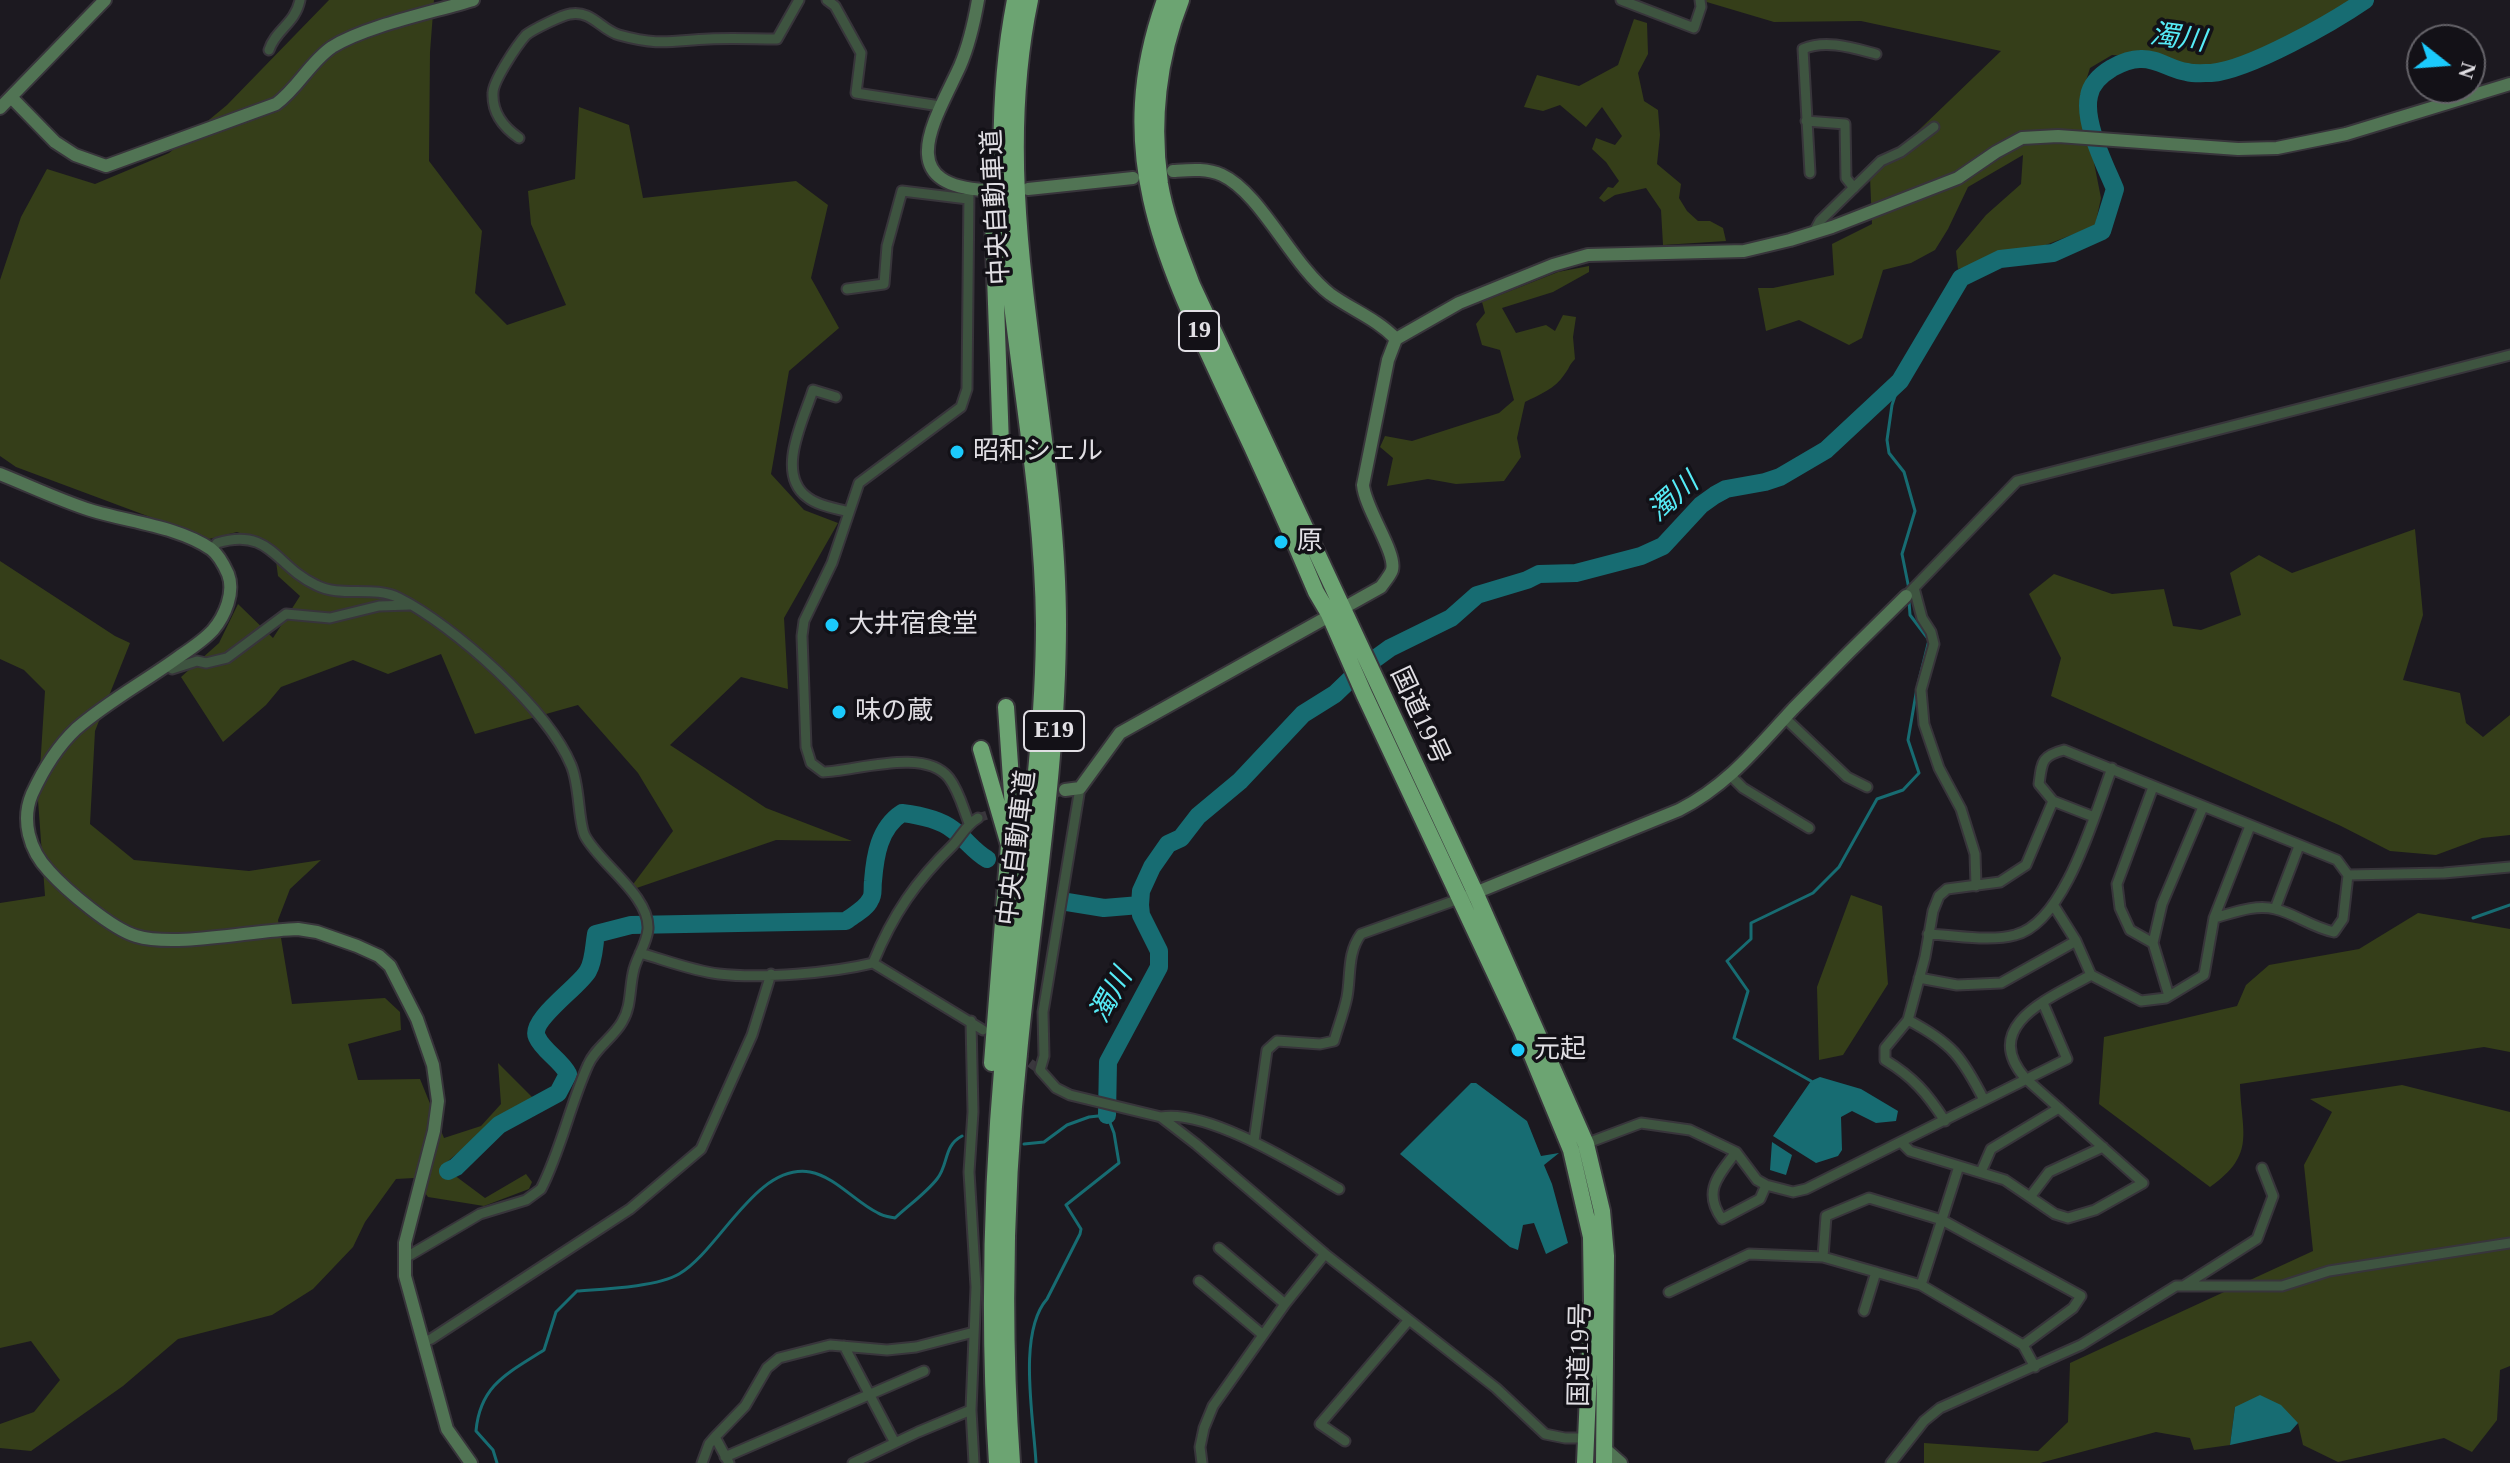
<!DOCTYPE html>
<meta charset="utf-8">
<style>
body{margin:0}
#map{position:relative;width:2510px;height:1463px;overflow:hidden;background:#1c1920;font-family:"Times New Roman",serif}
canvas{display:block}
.north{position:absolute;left:2406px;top:24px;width:80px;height:80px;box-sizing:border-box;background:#131117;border:2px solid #656369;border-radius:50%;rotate:107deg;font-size:22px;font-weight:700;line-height:32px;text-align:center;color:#e1dfe4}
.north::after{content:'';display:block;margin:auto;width:28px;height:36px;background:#1bcafc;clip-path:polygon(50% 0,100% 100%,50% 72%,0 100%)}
</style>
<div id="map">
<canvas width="2510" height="1463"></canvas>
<div class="north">N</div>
</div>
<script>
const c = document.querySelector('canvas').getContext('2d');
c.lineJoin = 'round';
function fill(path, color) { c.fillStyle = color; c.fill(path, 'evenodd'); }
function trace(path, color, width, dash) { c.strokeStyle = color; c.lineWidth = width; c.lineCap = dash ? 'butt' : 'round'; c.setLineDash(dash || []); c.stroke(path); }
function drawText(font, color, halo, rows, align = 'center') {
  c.font = font + ' "Times New Roman","Noto Sans JP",serif'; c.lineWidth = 7; c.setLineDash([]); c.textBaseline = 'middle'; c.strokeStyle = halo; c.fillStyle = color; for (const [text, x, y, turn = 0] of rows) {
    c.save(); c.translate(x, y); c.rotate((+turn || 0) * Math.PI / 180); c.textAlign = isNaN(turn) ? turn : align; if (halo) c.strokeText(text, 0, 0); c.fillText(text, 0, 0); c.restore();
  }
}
fill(new Path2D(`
 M329,0H434L430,52L429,161L482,231L475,293L507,325L566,305L531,224L528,191L575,179L579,107L629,125L643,198L796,181L828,205L811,278L839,328L789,371L771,474L804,510L838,523L784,618L788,689L741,677L670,745L766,808L852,841L776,840L628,891L673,831L638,773L578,705L475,734L441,654L388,674L353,660L281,687L266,705L223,742L181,677L219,643L238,604L273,638L300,596L278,576L274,546L237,532L209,539L16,467L0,456V280L21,217L47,169L95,184L169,153L227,105Z
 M1700,0H2356L2250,60L2213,70H2186L2160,57L2112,55L2090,68L2081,97L2101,198L2095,226L2043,246L1958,269L1956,251L1986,215L2021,184L2023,155L1968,187L1948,229L1935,250L1911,263L1883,270L1862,338L1849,345L1799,320L1766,331L1758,288H1773L1834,275L1832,244L1872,224L1870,177L2001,51L1861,21L1774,22Z
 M1634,19L1647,23L1648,54L1638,73L1644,101L1658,110L1660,135L1657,164L1681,184L1679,198L1687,211L1698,221H1710L1723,228L1726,241L1663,245L1661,210L1646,188L1615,195L1604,202L1599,198L1608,187L1613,188L1619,181L1606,162L1592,149L1596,138L1615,145L1622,136L1602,107L1586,127L1560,105L1543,111L1524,107L1537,75L1579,86L1618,65Z
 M1589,266V272L1553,292L1502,308L1516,333L1546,325L1555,331L1563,315L1576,317L1573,337L1575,359C1569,365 1569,369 1564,375C1556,388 1539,395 1525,402L1517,438L1521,457L1504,481L1456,484L1428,479L1387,486L1393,458L1380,447L1385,436L1412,441L1499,413L1514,400L1500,350L1482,345L1476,324L1485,313L1482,302L1558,272Z
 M2415,529L2423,615L2403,680L2460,693L2466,723L2483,737L2510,715V835L2482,838L2436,855L2390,851L2341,826L2051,696L2061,658L2029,594L2054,574L2112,594L2164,589L2173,626L2201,630L2241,615L2230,573L2259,555L2292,573Z
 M0,561L115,636L130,643L95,731L90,824L134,860L249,871L321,860L290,889L278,920L292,1004L385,998L400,1012L401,1030L348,1044L358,1080L420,1079L444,1138L481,1126L501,1104L498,1063L534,1099L495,1122L442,1166L485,1198L526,1174L532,1182L529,1189L484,1206L428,1197L414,1178L396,1179L365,1222L353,1247L313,1289L272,1315L178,1339L123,1386L31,1451L0,1448V1424L34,1412L60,1380L31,1341L0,1348V903L45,896L38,800L45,691L24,670L0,659Z
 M1851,895L1882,906L1888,984L1843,1055L1819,1060L1817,987Z
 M2418,913L2510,929V1052L2484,1047L2240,1084C2241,1133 2257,1154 2210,1187L2099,1104L2104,1037L2237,1006L2246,985L2269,965L2359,949Z
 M2402,1085L2510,1112V1366L2500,1370L2497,1420L2472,1452L2444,1438L2338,1462L2303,1445L2298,1423L2235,1407L2230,1445L2194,1450L2190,1438L2156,1432L2040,1463H1924V1443L2038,1451L2068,1422L2070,1363L2313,1251L2304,1165L2332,1112L2310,1099Z`), '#353e19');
fill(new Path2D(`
 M1820,1077L1861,1089L1898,1111L1896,1121L1876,1123L1852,1111L1841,1117L1842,1150L1838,1156L1816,1163L1773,1136L1811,1081Z
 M1471,1083H1476L1527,1121L1541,1156L1559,1153L1544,1165L1552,1184L1568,1243L1546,1254L1534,1223L1523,1225L1518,1250L1510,1247L1400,1154Z
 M1772,1142L1792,1155L1786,1175L1770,1170Z
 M2260,1395L2281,1405L2298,1423L2290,1432L2230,1445L2235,1407Z`), '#176c72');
trace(new Path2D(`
 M1900,381L1892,405L1887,440L1889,453L1904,472L1915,511L1902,554L1909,589
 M2473,918L2510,905
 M1811,1081L1734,1038L1748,991L1727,961L1751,939V923L1813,893L1839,867L1877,799L1903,790L1919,773L1908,740L1917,688L1929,640L1910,615L1909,601
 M1024,1144L1044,1142L1067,1125L1089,1117L1107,1115L1114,1133L1119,1163L1066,1205L1081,1229L1080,1234L1047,1299C1017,1333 1034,1420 1036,1463
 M497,1463L493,1450L476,1431C480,1385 508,1373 544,1350L556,1312L577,1291C603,1289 657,1287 679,1274C720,1250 756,1163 810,1172C836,1177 855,1202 878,1213C882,1216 890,1217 895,1218C909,1205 926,1193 937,1179C949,1164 943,1146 962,1136`), '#176c72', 3);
trace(new Path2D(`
 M1067,902L1104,908L1140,905
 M1107,1115L1108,1062L1159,967V951L1141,915L1140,905L1141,891L1152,867L1168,844L1181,838L1198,816L1240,781L1303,714L1335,694L1361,669L1390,648L1451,618L1477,595L1527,580L1539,574L1576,573L1641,556L1663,546L1701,505L1715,495L1726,489L1765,482L1780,477L1826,450L1900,381L1961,278L2000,259L2053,253L2102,231L2115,189C2105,165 2083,122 2089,96C2091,84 2102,74 2112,68C2121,63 2130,59 2140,59C2158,58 2170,70 2187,72C2194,74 2204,73 2211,73C2249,70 2333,22 2365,0
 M448,1171L456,1167L499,1125L558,1093L568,1074C561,1060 543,1051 537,1037C529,1020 579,987 588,971C594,961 594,945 596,934L631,925L846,921C853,915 866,909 870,900C874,895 872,888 873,881C875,856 879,828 902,813C918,815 939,819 952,829C965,838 973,851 987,859`), '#176c72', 18);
trace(new Path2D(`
 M978,818L1065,790
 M1019,1055L1040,1070`), '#3a373d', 9, [9, 4.5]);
const street = new Path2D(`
 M827,0L835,6L861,53L856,93L940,106
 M1621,0L1694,28L1701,7L1700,0
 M269,50C276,29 295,24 300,0
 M1806,121L1845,124L1846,178L1854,188
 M519,138C503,127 492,113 493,93C493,81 517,45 526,35C532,30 562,15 570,14C592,10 601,30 619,35C659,46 670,41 709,39C732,38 754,39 777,39L799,0
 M1810,173L1803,49C1826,39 1853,48 1876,54
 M1813,234L1820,221L1881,161L1901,152L1934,127
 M847,289L884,284L887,246L902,191L968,199
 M836,397L813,390C804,419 775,473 807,497C818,506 835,508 849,512
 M212,550L217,543C271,527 275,566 316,585C341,598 373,585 399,598C453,625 548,709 571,765C580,785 578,823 585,836C600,864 650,896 648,929C647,943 637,957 634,969C629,987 632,1006 622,1022C613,1038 595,1048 588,1065C570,1105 561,1150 541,1189L526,1200L480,1214L405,1258
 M1914,588L1922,618L1931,632L1934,644L1921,690L1924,724L1939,768L1961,809L1975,854L1976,886
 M1906,596L2017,481L2510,355
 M167,666L172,669L197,661L206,663L227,658L286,614L330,618L379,606L410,605
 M1785,718L1847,777L1867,787
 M1731,776L1743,788L1809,828
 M1080,788L1043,1012L1044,1056L1040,1070L1056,1088L1070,1095L1161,1117L1196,1144L1325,1254L1496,1388L1545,1434L1565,1438H1586
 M2053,801L2094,817
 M969,823C963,808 959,791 949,778C925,747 856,771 823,772L811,763L806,747L802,636L804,621L832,563L859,483L961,407L967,389L969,189
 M2348,875L2444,873L2510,867
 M2054,906L2076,941L2091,975L2141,1001L2166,998L2204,975L2214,918L2250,826
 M2275,909L2299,846
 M1928,934C1956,935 1989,942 2015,935C2065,923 2095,813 2112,768
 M2153,943L2130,930L2120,908L2117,884L2153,787
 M640,953C665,960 693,971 719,974C761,979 832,973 873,963L983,1030
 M873,963C893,914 916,881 953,845C962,835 966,825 978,818
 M1919,978L1957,985L2001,983L2076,941
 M2169,996L2153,943L2162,904L2203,807
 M1908,1020C1952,1043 1962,1057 1984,1100
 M971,1021L973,1112L969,1172L976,1287L971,1410L974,1463
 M1161,1117C1208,1109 1297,1165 1339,1189
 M1945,1121C1927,1093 1913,1077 1885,1060V1048L1908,1020L1925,957L1933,911L1939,896L1947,889L2000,882L2026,865L2053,801L2039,784C2042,762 2041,756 2064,750L2337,860L2348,875L2343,919L2334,932C2311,927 2294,913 2275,909C2255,904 2233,913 2214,918
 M1254,1141L1267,1050L1277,1041L1320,1044L1334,1041C1338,1027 1344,1012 1347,997C1351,975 1347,953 1361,934L1459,899
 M1902,1143L1910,1151L2005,1180L2055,1214L2068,1218L2095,1210L2143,1183L2025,1078C1979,1024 2053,997 2091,975
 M1585,1144L1641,1123L1690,1130L1736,1152L1757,1180L1766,1185L1793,1192L1806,1189L2067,1059L2043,1003
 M1736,1152C1719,1175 1702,1191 1722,1219L1760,1199L1766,1185
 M1959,1166L1921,1285L2023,1345L2035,1367
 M1981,1172L1991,1149L2059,1108
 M2030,1197L2049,1172L2103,1147
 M1219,1248L1285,1304
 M1199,1281L1263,1335
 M1921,1285L1823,1257L1826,1216L1869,1198L1942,1220L2081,1296L2073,1308L2023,1345
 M2185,1285L2257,1239L2273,1196L2262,1168
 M1669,1292L1749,1254L1823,1257
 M1864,1311L1876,1272
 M423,1342L431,1339L630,1209L701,1149L752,1035L771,974
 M844,1346L895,1443
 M1345,1441L1320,1424L1408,1321
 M725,1457L924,1371
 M702,1463L709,1444L715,1437
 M729,1463L715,1437L745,1406L767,1368L779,1358L830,1345L887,1350L916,1347L974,1332
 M853,1463L918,1432L971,1410
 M1202,1463L1200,1447L1204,1428L1213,1406L1285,1304L1325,1254
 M1891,1463L1924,1421L1940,1408L2081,1345L2176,1286H2282L2329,1271L2510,1243`);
const secondary = new Path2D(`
 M978,0C974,23 969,45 960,66C937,117 890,185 985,190
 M11,97L55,142L75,155L106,166L276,104C298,88 310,62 332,47C365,26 434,12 473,0
 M0,108L105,0
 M1173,171C1189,170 1206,168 1222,175C1261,193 1292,265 1330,294C1352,310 1377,319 1396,339
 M1028,189L1133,178
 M0,474C30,486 59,500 90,510C128,522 177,526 211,549C219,555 224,565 228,574C235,592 225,616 213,630C204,640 192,648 180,656C146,681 108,701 76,729C57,747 43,770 32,794C21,820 29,850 49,871C66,890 112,929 136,936C176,948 253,930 298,929L317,932L357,946L379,956L390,966L417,1019L433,1065L438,1101L434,1131L405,1243V1276L447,1429L471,1463
 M1065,790L1080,788L1120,733L1381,587C1384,582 1390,576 1392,570C1397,553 1365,509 1363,485L1388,360L1396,339L1459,303L1553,265L1588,255L1744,251L1790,240L1832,227L1958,178L1996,152L2022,138L2058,136L2238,149L2277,148L2346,134L2510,84
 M1470,895L1679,810C1727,786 1757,748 1793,709C1830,671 1868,633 1906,596
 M1604,1448L1621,1463`);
const highway = new Path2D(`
 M1165,0C1109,154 1167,265 1231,402C1261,465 1289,528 1316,592L1329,614L1364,694L1521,1029L1571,1150L1591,1237L1592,1302L1585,1463
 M1181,0C1158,58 1151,122 1160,184C1166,219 1180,252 1192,285L1475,892L1586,1144L1602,1211L1606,1256L1604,1463
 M993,219L1001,445L999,453
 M1006,707L1013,808L1010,836
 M981,749L1009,845L992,1063
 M997,1463C988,1325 991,1195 1003,1058C1016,913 1044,770 1044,624C1042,412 973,214 1015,0
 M1012,1463C1002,1323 1005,1183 1020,1043C1034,903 1058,765 1058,624C1058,415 986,208 1030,0`);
trace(street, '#38353b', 13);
trace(secondary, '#38353b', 16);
trace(highway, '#38353b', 20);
trace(street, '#3e5440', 9);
trace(secondary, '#517454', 12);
trace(highway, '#6ca472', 16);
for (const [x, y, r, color] of [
 [957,452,8,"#1bcafc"],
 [1281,542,8,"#1bcafc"],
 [832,625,8,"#1bcafc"],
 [839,712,8,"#1bcafc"],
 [1518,1050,8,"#1bcafc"]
]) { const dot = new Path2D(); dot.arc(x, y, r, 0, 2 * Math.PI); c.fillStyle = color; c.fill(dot); trace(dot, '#131117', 3); }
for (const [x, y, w] of [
 [1199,331,40],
 [1054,731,60]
]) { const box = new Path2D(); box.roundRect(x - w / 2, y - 20, w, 40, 6); c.fillStyle = '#131117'; c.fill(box); trace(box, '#e1dfe4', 2); }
drawText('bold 24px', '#e1dfe4', null, [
 ["19",1199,331],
 ["E19",1054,731]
]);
drawText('26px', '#e1dfe4', '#131117', [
 ["中央自動車道",997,207,-93],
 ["国道19号",1419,716,65],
 ["中央自動車道",1018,848,-83],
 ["国道19号",1581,1355,-89]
]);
drawText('26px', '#e1dfe4', '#131117', [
 ["昭和シェル",973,452],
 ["原",1297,542],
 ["大井宿食堂",848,625],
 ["味の蔵",855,712],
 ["元起",1534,1050]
], 'left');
drawText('italic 28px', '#56ebf6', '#131117', [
 ["濁川",2178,39,8],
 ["濁川",1674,498,-41],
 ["濁川",1112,996,-61]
]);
</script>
